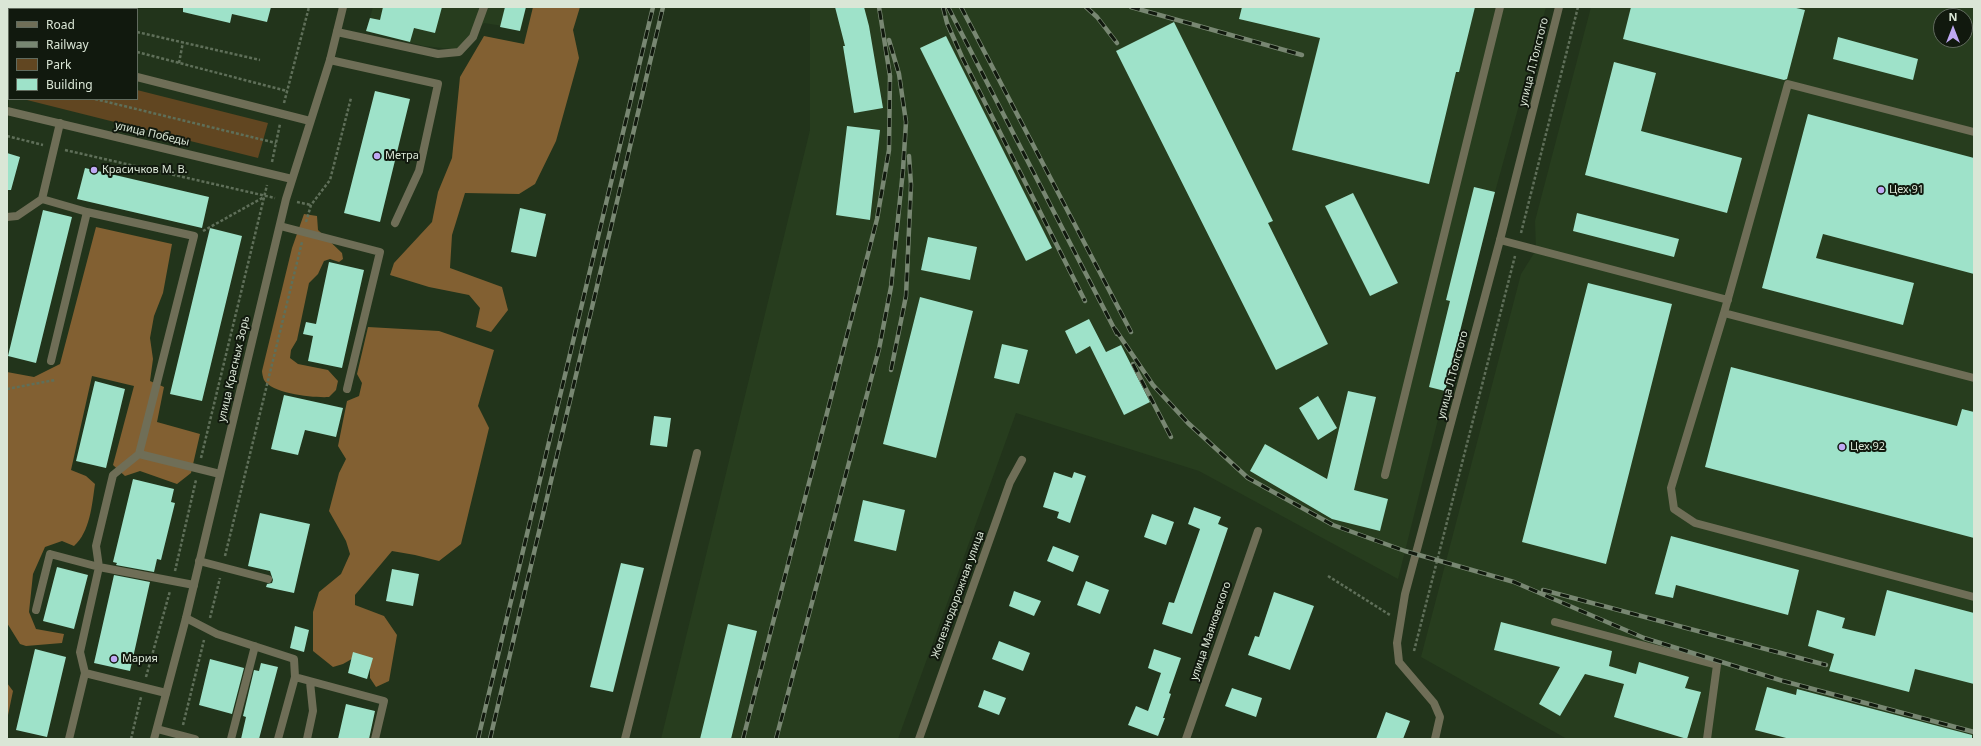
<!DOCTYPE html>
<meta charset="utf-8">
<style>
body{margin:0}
#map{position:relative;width:1981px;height:746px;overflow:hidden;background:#22341b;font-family:"Noto Sans",sans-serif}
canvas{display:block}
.frame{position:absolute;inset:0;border:8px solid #dae6d6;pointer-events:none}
.legend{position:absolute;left:8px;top:8px;width:130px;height:92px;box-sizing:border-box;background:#11190e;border:1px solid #616b5e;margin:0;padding:5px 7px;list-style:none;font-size:12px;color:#dae6d6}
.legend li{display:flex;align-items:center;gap:8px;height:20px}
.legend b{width:20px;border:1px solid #616b5e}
.north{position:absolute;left:1933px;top:8px;width:40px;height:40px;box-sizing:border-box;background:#11190e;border:1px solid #616b5e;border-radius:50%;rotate:0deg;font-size:11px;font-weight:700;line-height:16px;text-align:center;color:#dae6d6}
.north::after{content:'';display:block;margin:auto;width:14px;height:18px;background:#bfa9f4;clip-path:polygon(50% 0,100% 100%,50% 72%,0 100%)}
</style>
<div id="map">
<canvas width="1981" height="746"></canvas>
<div class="frame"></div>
<ul class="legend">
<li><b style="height:5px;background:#6f6e57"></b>Road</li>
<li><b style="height:5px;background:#788772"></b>Railway</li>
<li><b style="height:11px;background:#614621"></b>Park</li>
<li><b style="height:11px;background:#9ee2c9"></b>Building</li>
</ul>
<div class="north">N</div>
</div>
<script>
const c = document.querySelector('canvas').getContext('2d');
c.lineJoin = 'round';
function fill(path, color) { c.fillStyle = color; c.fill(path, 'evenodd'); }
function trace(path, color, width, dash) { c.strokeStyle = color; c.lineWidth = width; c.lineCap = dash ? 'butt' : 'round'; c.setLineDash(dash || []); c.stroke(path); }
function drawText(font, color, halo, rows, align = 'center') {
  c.font = font + ' "Noto Sans",sans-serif'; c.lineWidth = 4; c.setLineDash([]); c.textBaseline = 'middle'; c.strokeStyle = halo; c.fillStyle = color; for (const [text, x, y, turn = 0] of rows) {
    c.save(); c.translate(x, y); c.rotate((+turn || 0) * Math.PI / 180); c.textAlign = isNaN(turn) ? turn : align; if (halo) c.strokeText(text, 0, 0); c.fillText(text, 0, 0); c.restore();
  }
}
fill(new Path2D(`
 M373,7H526L521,29L484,23L460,50L424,46L366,31Z
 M810,7H1546L1495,192L1398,579L1199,471L1016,413L898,739H661L810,130Z
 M1591,7H1974V739H1567L1421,657L1521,274L1536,250L1535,221ZM1941,16H1965V40H1941Z`), '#273d1e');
fill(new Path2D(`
 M137,90L268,123L258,158L23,99H137Z`), '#614621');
fill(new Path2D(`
 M533,7H580L573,30L579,58L556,141L535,184L519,194L465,193L452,235L450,268L502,287L508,310L491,332L476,327L480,308L469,295L429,287L390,275L394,263L432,222L438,192L452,158L460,77L484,36L524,44Z
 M304,214L317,216L318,230L342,253L343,259L339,262L330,259L324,261L318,274L309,283L297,340L291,350L290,358L298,364L328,370L338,381L336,390L329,397C315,398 272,394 264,380C263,378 262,373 262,371L292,248Z
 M96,227L172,244L163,293L154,316L150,338L153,359L150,381L164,387L157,422L200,434L191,473L177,484L140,471L125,476L113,465L134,386L92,376L71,470L86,476L95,484C92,505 90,532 74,546L62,541L45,547L33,574L29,612L36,629L64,634L62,643L26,646L20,644L7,623V372L34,377L60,364Z
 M368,327L439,331L494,350L478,406L489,428L461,544L439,561L415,555L392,551L355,595V605L384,616L397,635L389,681L376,687L370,678V662L357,656L343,664L333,667L313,651V612L319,592L341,574L350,554L346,541L329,511L339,473L346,459L338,446L347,401L359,396L362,383L357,374Z
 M7,683L13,691L7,720Z`), '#826032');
fill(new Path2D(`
 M183,7H271L267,22L232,14L230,23L183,12Z
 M383,7H442L435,33L414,28L410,42L366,31L370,18L380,20Z
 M505,7H526L520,31L500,27Z
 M835,7H864L869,26L883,108L854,113L843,46H845Z
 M1242,7H1475L1459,72H1456L1429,184L1292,150L1320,38L1239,19Z
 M1631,7H1792L1805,10L1787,79L1784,80L1623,39Z
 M1174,22L1273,221L1268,223L1328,344L1276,370L1116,51Z
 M946,36L1052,248L1026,261L920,48Z
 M1838,37L1918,59L1913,80L1833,59Z
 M1614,62L1656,73L1641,131L1742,158L1727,213L1585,175Z
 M375,91L410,99L380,222L344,213Z
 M1808,114L1974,158V274L1823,234L1816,258L1914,283L1903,325L1762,288Z
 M847,126L880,130L870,220L836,215Z
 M7,153L20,157L11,190H7Z
 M85,168L209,197L202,228L77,199Z
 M1474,187L1495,192L1445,391L1429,387L1450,301L1446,300Z
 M1353,193L1398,283L1370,296L1325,206Z
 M520,208L546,214L536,257L511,252Z
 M43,210L72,217L36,363L8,356Z
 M1577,213L1679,239L1674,257L1573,231Z
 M210,228L242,236L202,401L170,394Z
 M928,237L977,247L970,280L921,270Z
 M329,262L364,270L342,368L308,361L313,336L303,334L306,322L316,324Z
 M1588,283L1672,304L1606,564L1522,542Z
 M920,297L973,311L936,458L883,444Z
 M1089,319L1106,352L1121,345L1150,402L1124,415L1090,346L1076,354L1065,331Z
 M1002,344L1028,350L1019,384L994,378Z
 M1731,367L1957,426L1962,409L1974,412V538L1705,467Z
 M95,381L125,389L106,468L76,461Z
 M1348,391L1376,397L1354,490L1388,499L1380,531L1332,519L1250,471L1265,444L1327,479Z
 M284,395L343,408L336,437L305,430L298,455L271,449Z
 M1318,396L1337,428L1318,440L1299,408Z
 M654,416L671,418L667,447L650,445Z
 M1054,472L1072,478L1074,472L1086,476L1070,523L1057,518L1059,512L1043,507Z
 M133,479L174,489L171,502L175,503L161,560L157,559L154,572L116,565L117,563L113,562Z
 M863,500L905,510L896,551L854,541Z
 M1194,507L1221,517L1218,524L1228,528L1192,634L1162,624L1169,602L1174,603L1200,529L1188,524Z
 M260,513L310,524L294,593L266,587L267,584L272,583L273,580L270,571L248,566Z
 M1152,514L1174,522L1166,545L1144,537Z
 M1671,536L1799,570L1788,615L1676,585L1673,598L1655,594Z
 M1053,546L1079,556L1073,572L1047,561Z
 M621,563L644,568L613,692L590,687Z
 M57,567L88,575L74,629L43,621Z
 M392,569L419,574L413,606L386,601Z
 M114,575L150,582L130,671L94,663Z
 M1086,581L1109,590L1100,614L1077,605Z
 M1887,590L1974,613V684L1915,669L1909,692L1829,671L1834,654L1808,646L1817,610L1845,618L1842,628L1875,636Z
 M1014,591L1041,601L1034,616L1009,606Z
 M1274,592L1314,606L1290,670L1248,655L1255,636L1259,637Z
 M1501,622L1612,651L1609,666L1636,674L1639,662L1689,677L1685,688L1701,692L1687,739L1614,717L1624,684L1585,674L1560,716L1539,704L1560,667L1494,650Z
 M728,624L757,631L731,739H700Z
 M295,626L309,630L304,652L290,648Z
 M999,641L1030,653L1023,671L992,659Z
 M35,649L66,657L47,737L16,730Z
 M1154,649L1181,658L1169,693L1171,694L1163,718H1165L1158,736L1128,725L1136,706L1148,711L1161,673L1148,668Z
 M353,652L373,658L367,679L348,673Z
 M210,659L244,668L232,714L199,705Z
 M261,663L278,667L259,739H241L246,717L243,716L254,670L259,671Z
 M1767,687L1796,695L1797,689L1972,735V739H1790L1755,730Z
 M1232,688L1262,698L1256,717L1225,706Z
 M984,690L1006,698L999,715L978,707Z
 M346,704L375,711L369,739H338Z
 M1386,712L1410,721L1403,739H1376Z`), '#9ee2c9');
trace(new Path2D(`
 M7,21H9
 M137,32L260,60
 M137,52L287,91
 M179,63L183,42
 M7,78H9
 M95,99L276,143
 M284,103L309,7
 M7,136L43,145
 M65,150L275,198
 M272,162L280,124
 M297,202L311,205
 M306,222L311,205L330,180L351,98
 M203,231L264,197
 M1521,233L1578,7
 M7,389L55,380
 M201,458L267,185
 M225,556L302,242
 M175,571L196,480
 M1328,576L1390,615
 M210,618L220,578
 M1414,651L1515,256
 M146,677L170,591
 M183,725L204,640
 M131,739L141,697`), '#5f6f59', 2.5, [3, 2]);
trace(new Path2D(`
 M47,7L55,9
 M67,9V7
 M104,9V7
 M337,32L438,54L459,52L473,37L484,7
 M330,60L438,84L419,171L395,223
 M60,123L42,199L87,212L194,236L139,454L220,474
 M1974,132L1788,84L1724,313L1974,378
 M7,217L17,216L42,199
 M280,226L380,252L347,389
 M1500,240L1728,300
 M1724,313L1671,488L1674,509L1695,523L1974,597
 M51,361L87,212
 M1385,475L1500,7
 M199,561L268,579
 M36,610L50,554L99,567L194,585
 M186,618L217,634L294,659L295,677L278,739
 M1555,622L1717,665L1707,739
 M85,673L80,652L99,567L96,546L113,475L139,454
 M295,677L384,701L375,739
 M157,729L195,739
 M69,739L85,673L166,693
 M231,739L255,646
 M307,739L313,711L310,682
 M625,739L697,453`), '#6f6e57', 8);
trace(new Path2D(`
 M919,739L1010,482L1022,460
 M1186,739L1258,531
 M1435,739L1440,717L1434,703L1399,662L1397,643L1405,594L1500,240L1559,7`), '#6f6e57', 8);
trace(new Path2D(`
 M7,45L9,46
 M137,77L310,121
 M7,111L292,179
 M154,739L186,618L286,199L330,60L343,7`), '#6f6e57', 8);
const rail = new Path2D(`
 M943,7L947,23L962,57L1085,301
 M948,7L1117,334
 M961,7L1131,332
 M1086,7L1097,17L1117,43
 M1131,7L1302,55
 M1115,329L1153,385L1188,423L1248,478L1333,525L1405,551L1514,582L1644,638L1783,681L1974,732
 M1133,364L1171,437
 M891,370L906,296L911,185L909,156
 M1543,590L1826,665
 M478,739L653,7
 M490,739L663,7
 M743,739L877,219L889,150L890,76L879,7
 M776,739L879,349L891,287L903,170L906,122L899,74L889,40`);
trace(rail, '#788772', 4.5);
trace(rail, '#11190e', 3, [9]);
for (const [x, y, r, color] of [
 [377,156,4,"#bfa9f4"],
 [94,170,4,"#bfa9f4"],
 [1881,190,4,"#bfa9f4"],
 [1842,447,4,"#bfa9f4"],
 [114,659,4,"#bfa9f4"]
]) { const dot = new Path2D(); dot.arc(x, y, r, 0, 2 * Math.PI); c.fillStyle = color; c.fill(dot); trace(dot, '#11190e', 1.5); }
drawText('11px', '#dae6d6', '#11190e', [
 ["улица Л.Толстого",1534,62,-76],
 ["улица Победы",152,134,13],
 ["улица Красных Зорь",234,369,-77],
 ["улица Л.Толстого",1453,375,-75],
 ["Железнодорожная улица",958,595,-70],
 ["улица Маяковского",1211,631,-71]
]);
drawText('11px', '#dae6d6', '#11190e', [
 ["Метра",385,156],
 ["Красичков М. В.",102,170],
 ["Цех 91",1889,190],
 ["Цех 92",1850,447],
 ["Мария",122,659]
], 'left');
</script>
